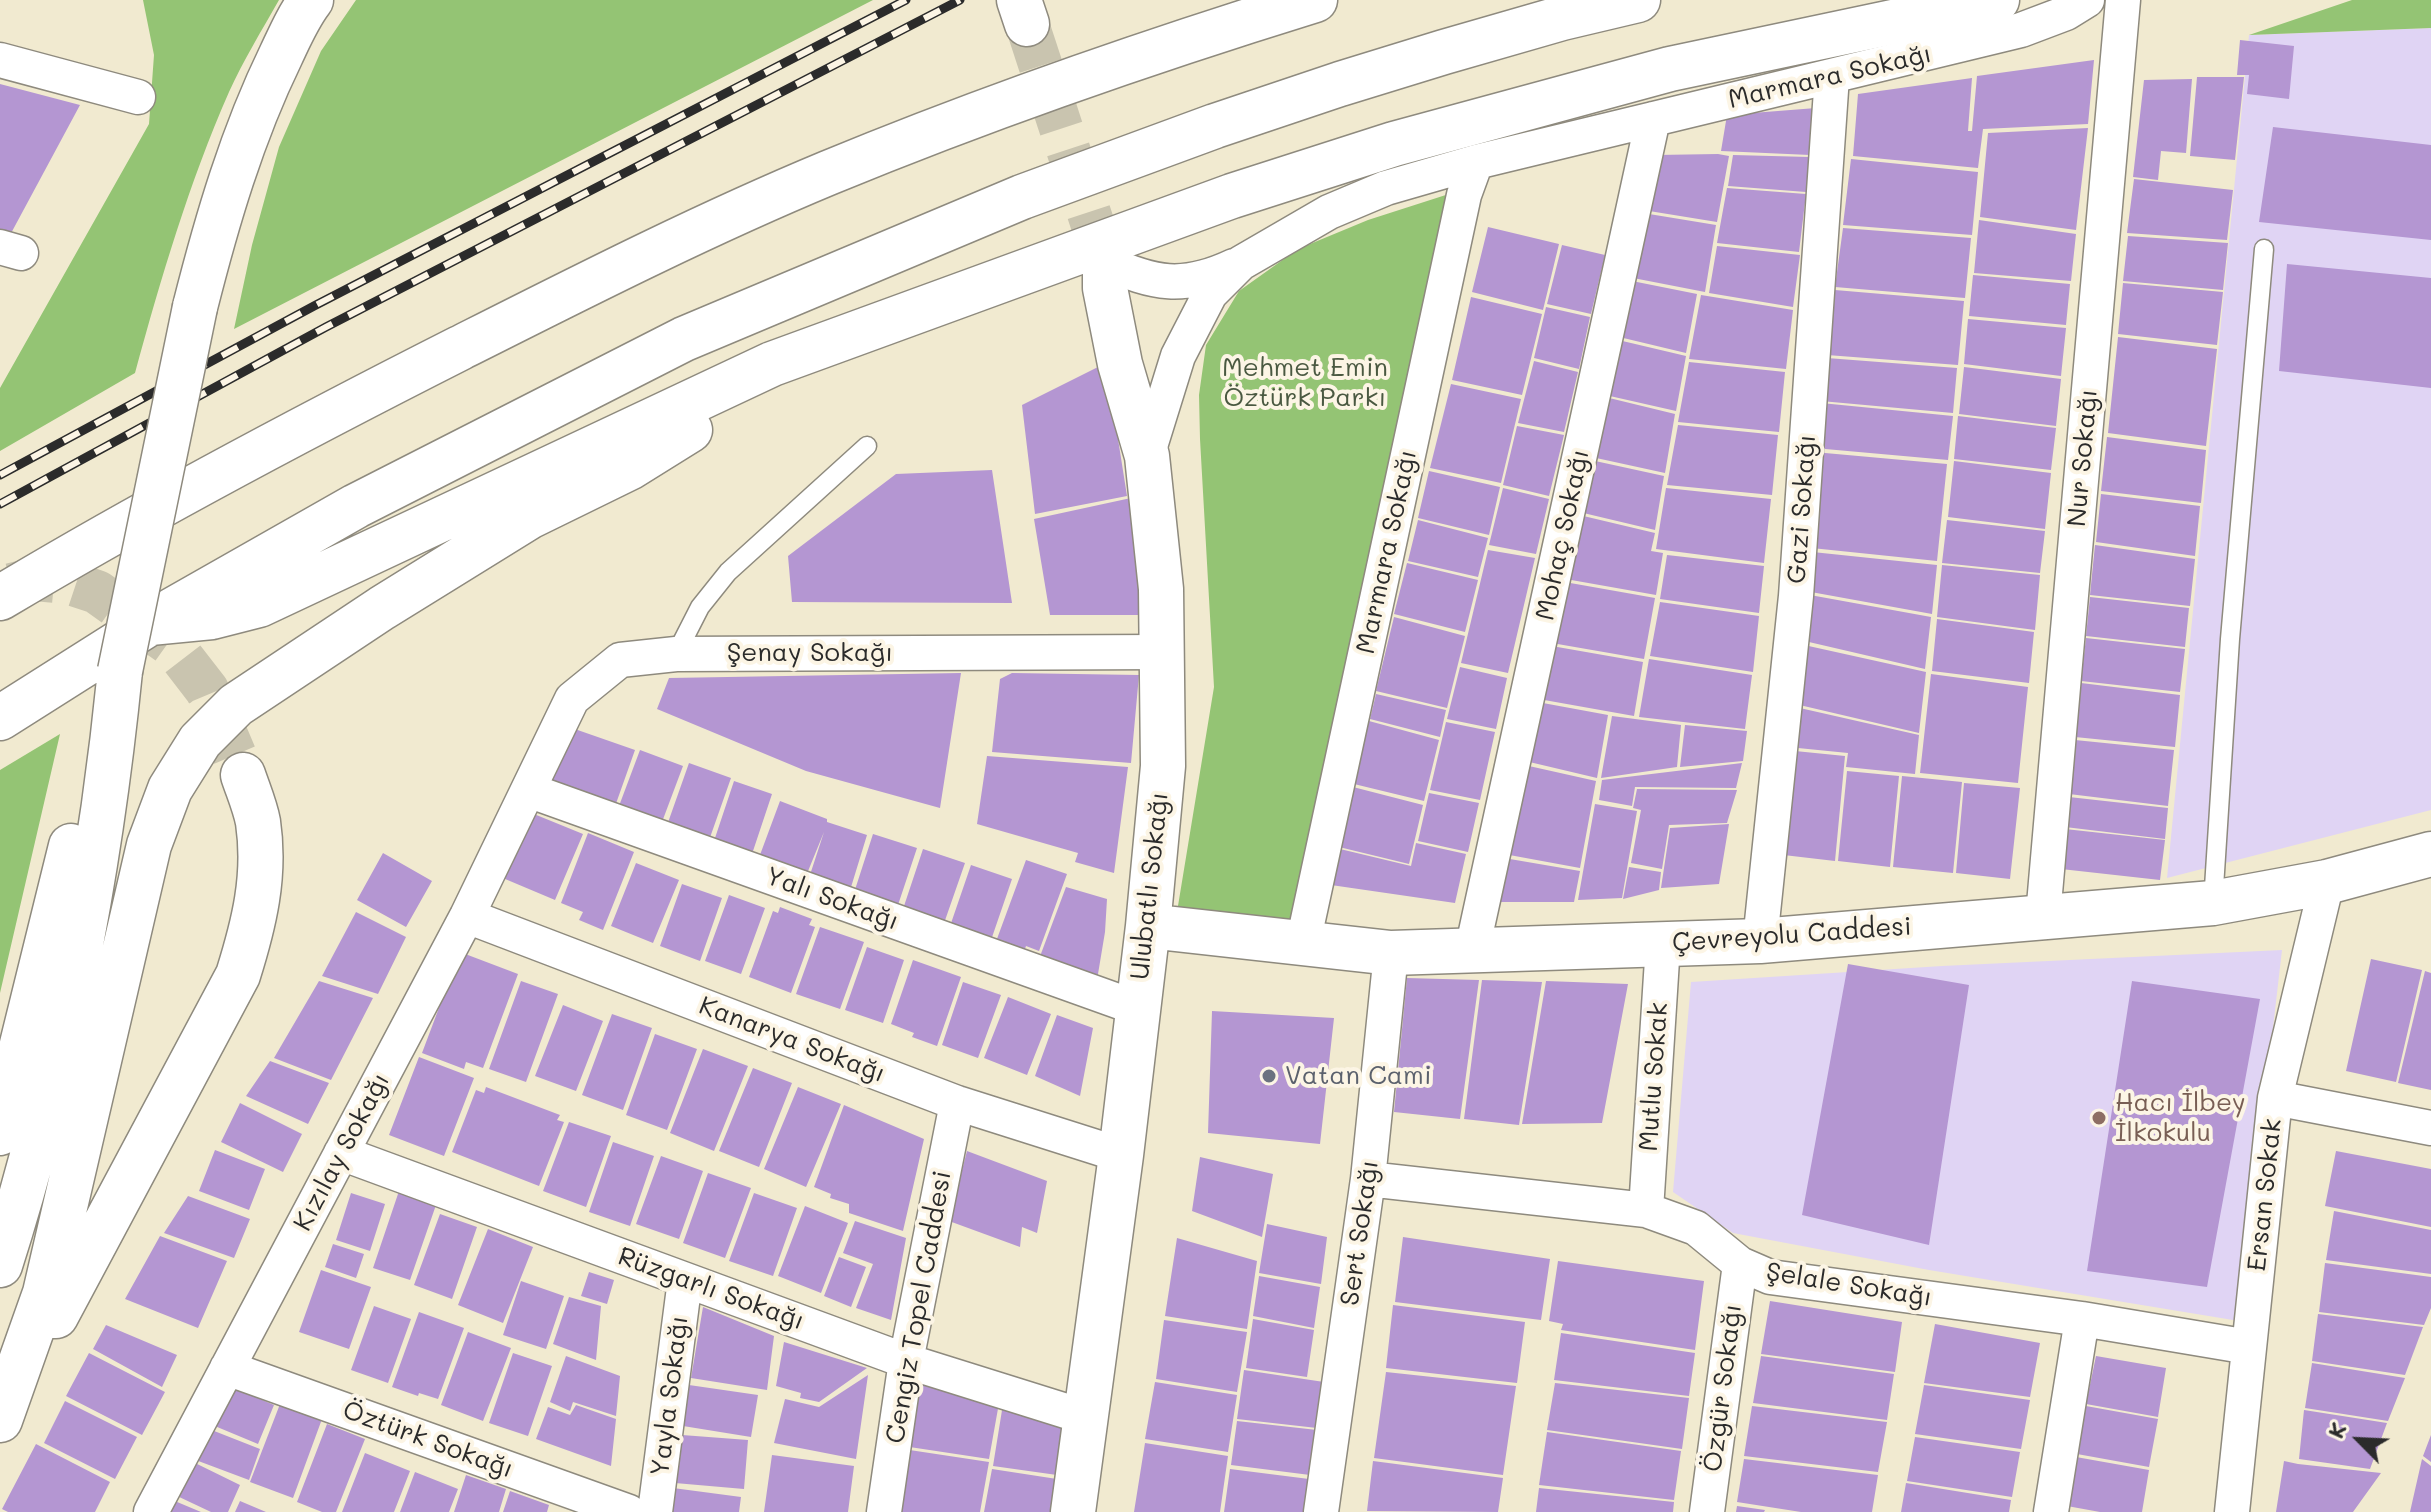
<!DOCTYPE html>
<meta charset="utf-8">
<style>
body{margin:0}
#map{position:relative;width:2431px;height:1512px;overflow:hidden;background:#f1ead0;font-family:Mali,sans-serif}
canvas{display:block}
.north{position:absolute;left:2319px;top:1400px;width:80px;height:80px;-webkit-text-stroke:6px #fcf5e5;paint-order:stroke;rotate:294deg;font-size:22px;font-weight:700;line-height:32px;text-align:center;color:#2b2b2b}
.north::after{content:'';display:block;margin:auto;width:28px;height:36px;background:#2b2b2b;clip-path:polygon(50% 0,100% 100%,50% 72%,0 100%)}
</style>
<div id="map">
<canvas width="2431" height="1512"></canvas>
<div class="north">K</div>
</div>
<script>
const c = document.querySelector('canvas').getContext('2d');
c.lineJoin = 'round';
function fill(path, color) { c.fillStyle = color; c.fill(path, 'evenodd'); }
function trace(path, color, width, dash) { c.strokeStyle = color; c.lineWidth = width; c.lineCap = dash ? 'butt' : 'round'; c.setLineDash(dash || []); c.stroke(path); }
function drawText(font, color, halo, rows, align = 'center') {
  c.font = font + ' Mali,sans-serif'; c.lineWidth = 8; c.setLineDash([]); c.textBaseline = 'middle'; c.strokeStyle = halo; c.fillStyle = color; for (const [text, x, y, turn = 0] of rows) {
    c.save(); c.translate(x, y); c.rotate((+turn || 0) * Math.PI / 180); c.textAlign = isNaN(turn) ? turn : align; if (halo) c.strokeText(text, 0, 0); c.fillText(text, 0, 0); c.restore();
  }
}
fill(new Path2D(`
 M2431,28V810L2167,878L2249,35Z
 M2282,950L2239,1321L1929,1270L1733,1233L1673,1192L1691,982L1942,966Z`), '#e0d4f4');
fill(new Path2D(`
 M143,0H279C262,30 243,61 229,92C189,183 161,278 135,373L0,451V388L149,124L154,55Z
 M356,0H873L234,329L252,245L279,147L321,51Z
 M2352,0H2431V28L2249,35Z
 M1452,193L1291,923L1177,912L1214,687L1200,439L1199,395L1206,345L1239,291L1298,249L1368,220Z
 M60,734L0,993V770Z`), '#94c474');
fill(new Path2D(`
 M2240,40L2294,46L2289,99L2247,94L2249,75H2237Z
 M2094,60L2088,124L1983,129L1978,168L1853,156L1858,94L1972,78L1968,131H1972L1977,76Z
 M2197,77H2244L2235,160L2190,156Z
 M2192,79L2186,153L2161,151L2158,180L2133,177L2144,80Z
 M0,84L80,105L9,237L0,235Z
 M1816,108L1810,155L1721,151L1727,115Z
 M2273,127L2431,145V240L2259,222Z
 M2088,128L2076,230L1980,217L1988,133Z
 M1718,154L1729,156L1717,222L1643,210L1656,155Z
 M1733,155L1810,157L1806,192L1728,186Z
 M1851,159L1978,172L1972,235L1843,225Z
 M2134,179L2233,190L2227,240L2127,233Z
 M1727,188L1806,194L1799,252L1717,243Z
 M1643,213L1716,225L1705,292L1628,277Z
 M1979,220L2076,234L2071,281L1974,273Z
 M1488,227L1559,244L1543,310L1472,292Z
 M1843,228L1971,238L1965,298L1835,287Z
 M2128,236L2228,243L2223,290L2123,281Z
 M1562,245L1605,255L1591,314L1547,304Z
 M1717,246L1800,255L1793,307L1709,293Z
 M2287,264L2431,278V388L2279,371Z
 M1973,275L2070,284L2066,325L1969,316Z
 M1627,280L1697,294L1686,353L1615,336Z
 M2123,283L2223,292L2217,345L2118,334Z
 M1835,290L1964,301L1958,365L1827,355Z
 M1701,295L1793,310L1786,369L1689,359Z
 M1471,297L1542,314L1522,395L1452,380Z
 M1546,307L1590,317L1579,369L1534,358Z
 M1968,319L2066,328L2061,376L1964,364Z
 M2118,337L2217,349L2206,446L2108,433Z
 M1614,339L1686,356L1676,411L1601,394Z
 M1827,358L1957,368L1953,413L1821,401Z
 M1534,361L1578,372L1564,432L1518,423Z
 M1689,362L1785,372L1779,432L1678,422Z
 M1106,363L1127,496L1035,514L1022,405Z
 M1964,367L2061,379L2056,426L1959,414Z
 M1451,384L1521,399L1501,483L1430,468Z
 M1601,396L1675,414L1665,473L1587,456Z
 M1821,403L1953,416L1948,460L1814,448Z
 M1958,416L2056,428L2051,470L1954,459Z
 M1678,425L1778,435L1772,495L1667,485Z
 M1517,426L1564,435L1549,496L1503,485Z
 M2107,437L2206,450L2201,503L2101,491Z
 M1814,452L1947,464L1937,561L1802,547Z
 M1586,459L1664,476L1655,530L1575,511Z
 M1954,461L2051,473L2045,529L1948,517Z
 M992,470L1012,603L792,602L788,556L896,474Z
 M1429,471L1500,487L1489,535L1418,518Z
 M1503,488L1549,499L1536,554L1489,545Z
 M1666,488L1771,499L1764,563L1656,549Z
 M2101,494L2200,506L2195,556L2096,542Z
 M1131,498L1148,615H1050L1034,519Z
 M1575,514L1655,533L1651,551L1663,553L1656,595L1560,578Z
 M1418,520L1488,538L1478,577L1408,561Z
 M1947,520L2045,531L2040,573L1942,563Z
 M2095,545L2195,559L2190,606L2090,595Z
 M1488,550L1535,558L1508,673L1461,663Z
 M1803,551L1937,565L1932,614L1800,590Z
 M1667,555L1764,566L1759,613L1660,599Z
 M1407,563L1478,580L1465,632L1394,614Z
 M1942,565L2040,575L2035,630L1937,617Z
 M1559,581L1655,598L1644,659L1546,642Z
 M1799,593L1931,617L1925,669L1796,639Z
 M2090,597L2189,608L2185,647L2086,636Z
 M1660,602L1759,616L1753,672L1650,656Z
 M1394,617L1465,636L1447,708L1376,691Z
 M1937,619L2034,632L2029,683L1932,671Z
 M2086,638L2185,649L2180,692L2081,681Z
 M1795,643L1926,672L1919,733L1791,703Z
 M1546,645L1643,662L1634,716L1533,698Z
 M1649,659L1752,675L1745,729L1639,717Z
 M1460,667L1507,678L1496,729L1447,719Z
 M961,673L940,808L806,771L657,709L669,678Z
 M1012,673L1139,675L1131,763L992,752L1000,679Z
 M1931,674L2028,687L2018,783L1920,773Z
 M2081,683L2180,695L2175,747L2075,737Z
 M1376,694L1446,710L1440,737L1370,719Z
 M1532,701L1608,715L1597,778L1521,760Z
 M1791,706L1919,735L1915,774L1846,767L1848,753L1788,747Z
 M1612,716L1681,725L1677,767L1601,778Z
 M1369,721L1439,740L1424,801L1354,784Z
 M1446,722L1495,732L1480,800L1430,790Z
 M1685,725L1747,731L1743,761L1680,767Z
 M569,727L635,750L613,812L542,782Z
 M2075,740L2174,750L2168,806L2069,794Z
 M640,750L683,766L659,830L616,814Z
 M1785,750L1845,756L1835,861L1775,854Z
 M987,756L1128,767L1114,873L1075,862L1078,853L977,824Z
 M689,763L731,778L707,846L665,831Z
 M1742,763L1736,788L1635,787L1632,806L1599,800L1602,780Z
 M1520,764L1596,781L1580,868L1504,854Z
 M1847,771L1899,776L1890,867L1838,861Z
 M1902,776L1962,782L1953,873L1893,867Z
 M734,781L772,794L749,863L711,850Z
 M1964,783L2020,788L2010,879L1956,873Z
 M1353,787L1423,805L1409,864L1339,847Z
 M1637,789L1737,790L1727,823L1669,825L1662,869L1631,863L1641,810L1633,808Z
 M1429,793L1479,803L1468,852L1418,841Z
 M2069,797L2168,808L2165,839L2065,827Z
 M780,801L827,819V822L867,835L848,897L807,884L824,832L804,881L757,863Z
 M1595,804L1637,811L1622,898L1578,900Z
 M529,812L583,834L555,900L498,876Z
 M1729,824L1719,884L1661,888L1670,828Z
 M2065,829L2165,840L2160,880L2061,869Z
 M588,833L634,852L603,930L579,920L583,912L561,903Z
 M873,834L917,848L895,914L852,899Z
 M1416,843L1466,854L1455,903L1331,885L1340,849L1411,866Z
 M923,849L965,863L942,929L901,915Z
 M383,853L432,881L406,927L357,900Z
 M1504,858L1580,871L1574,902H1496Z
 M1026,860L1067,874L1039,951L1026,946L1022,957L994,947Z
 M636,863L679,880L653,943L611,926Z
 M971,865L1012,879L989,946L948,932Z
 M1629,867L1661,872L1659,890L1623,899Z
 M682,884L722,898L700,961L660,946Z
 M1066,887L1107,899L1105,932L1096,986L1036,967Z
 M729,895L765,908L741,974L705,961Z
 M780,907L812,919L809,925L815,927L791,993L749,977L773,911L778,913Z
 M356,912L406,937L378,994L322,976Z
 M820,927L864,942L840,1009L796,994Z
 M867,947L904,960L883,1023L845,1010Z
 M460,952L518,974L483,1068L466,1062L464,1069L422,1053Z
 M2371,959L2422,970L2396,1082L2346,1071Z
 M913,960L961,977L937,1046L912,1037L914,1033L891,1024Z
 M1848,964L1969,985L1929,1245L1802,1215Z
 M2425,971L2431,973V1090L2398,1083Z
 M1407,978L1479,980L1460,1119L1394,1112Z
 M1482,980L1542,982L1519,1125L1464,1119Z
 M319,981L373,998L331,1080L274,1058Z
 M521,981L558,994L526,1082L489,1069Z
 M1546,981L1628,984L1602,1123L1522,1124Z
 M2132,981L2260,999L2207,1287L2087,1271Z
 M963,982L1001,995L978,1058L942,1045Z
 M1008,997L1051,1014L1027,1075L984,1058Z
 M563,1005L603,1021L576,1091L535,1076Z
 M1212,1011L1334,1018L1320,1144L1208,1133Z
 M612,1014L652,1028L623,1110L582,1095Z
 M1057,1015L1093,1028L1080,1096L1035,1076Z
 M655,1034L697,1049L667,1130L626,1115Z
 M703,1049L748,1066L714,1151L670,1133Z
 M419,1057L474,1078L444,1156L389,1135Z
 M270,1061L329,1083L308,1124L246,1096Z
 M753,1068L792,1083L759,1167L719,1151Z
 M486,1087L560,1115L557,1120L564,1122L539,1186L452,1152L476,1090L484,1093Z
 M798,1087L841,1104L806,1187L764,1169Z
 M240,1103L302,1134L283,1172L221,1142Z
 M844,1105L924,1139L903,1231L849,1213V1204L830,1198L831,1194L814,1187Z
 M569,1122L611,1136L586,1207L543,1191Z
 M613,1142L654,1156L630,1226L589,1212Z
 M215,1150L265,1169L249,1210L199,1191Z
 M967,1151L1047,1181L1037,1233L1022,1227L1020,1247L949,1221Z
 M2336,1151L2431,1169V1227L2325,1206Z
 M661,1156L703,1171L679,1239L636,1224Z
 M1200,1157L1273,1174L1262,1237L1192,1211Z
 M708,1173L751,1188L725,1258L683,1243Z
 M399,1191L436,1205L410,1280L373,1268Z
 M351,1193L385,1204L370,1251L336,1240Z
 M754,1193L797,1208L773,1276L729,1261Z
 M188,1196L250,1219L234,1258L164,1233Z
 M805,1206L848,1223L821,1293L778,1276Z
 M2334,1211L2431,1230V1274L2326,1260Z
 M440,1214L477,1227L452,1299L414,1285Z
 M855,1221L906,1238L891,1320L856,1308L873,1264L843,1253Z
 M1267,1224L1327,1237L1321,1284L1259,1273Z
 M488,1229L533,1247L503,1323L458,1305Z
 M160,1236L227,1261L198,1328L125,1299Z
 M1403,1237L1550,1259L1541,1320L1395,1302Z
 M1177,1238L1257,1261L1247,1329L1165,1316Z
 M333,1244L364,1254L356,1278L325,1267Z
 M839,1257L866,1267L851,1307L824,1296Z
 M1558,1261L1704,1281L1695,1350L1561,1330L1563,1324L1549,1321Z
 M2325,1263L2431,1277V1308L2424,1325L2319,1312Z
 M321,1270L371,1287L349,1349L299,1332Z
 M589,1272L614,1280L607,1304L581,1296Z
 M1259,1276L1320,1287L1314,1328L1253,1316Z
 M521,1281L564,1296L546,1349L503,1335Z
 M569,1297L601,1306L596,1360L553,1344Z
 M1770,1301L1902,1322L1895,1372L1761,1354Z
 M1393,1305L1525,1322L1517,1383L1386,1368Z
 M374,1306L411,1319L388,1383L351,1370Z
 M703,1307L774,1336L767,1390L691,1378Z
 M419,1312L464,1328L438,1399L419,1393L418,1396L392,1387Z
 M2318,1314L2423,1327L2405,1375L2312,1361Z
 M1253,1319L1314,1330L1307,1377L1246,1368Z
 M1164,1320L1247,1332L1237,1392L1156,1379Z
 M1935,1324L2040,1343L2030,1397L1924,1383Z
 M106,1325L177,1355L162,1387L93,1349Z
 M468,1332L511,1348L483,1421L441,1405Z
 M1561,1333L1695,1353L1689,1396L1554,1380Z
 M784,1342L867,1368L819,1402L800,1398L801,1393L776,1386Z
 M89,1353L165,1392L142,1435L66,1396Z
 M513,1353L552,1366L528,1436L489,1423Z
 M566,1356L620,1376L616,1416L573,1402L570,1411L550,1402Z
 M1761,1356L1894,1374L1887,1420L1753,1403Z
 M2096,1356L2166,1368L2158,1417L2086,1404Z
 M2312,1363L2405,1378L2388,1421L2305,1408Z
 M916,1369L999,1403L989,1459L903,1446Z
 M1244,1370L1324,1382L1317,1428L1237,1419Z
 M1386,1372L1516,1386L1503,1475L1374,1458Z
 M868,1375L856,1459L774,1443L785,1399L819,1407Z
 M1155,1382L1237,1395L1228,1452L1145,1439Z
 M1555,1383L1689,1398L1682,1449L1547,1430Z
 M227,1385L274,1405L258,1444L210,1424Z
 M689,1385L758,1395L751,1437L683,1426Z
 M1924,1385L2030,1400L2021,1449L1915,1434Z
 M65,1401L137,1437L115,1479L44,1443Z
 M280,1404L322,1419L293,1498L250,1482Z
 M1003,1404L1067,1423L1057,1475L993,1466Z
 M576,1405L616,1419L611,1466L536,1439L548,1407L570,1415Z
 M1752,1406L1887,1422L1878,1472L1744,1456Z
 M2086,1406L2158,1419L2149,1467L2077,1454Z
 M2304,1410L2387,1423L2370,1469L2299,1459Z
 M1237,1421L1317,1430L1310,1475L1231,1465Z
 M327,1424L365,1439L336,1512H322L297,1502Z
 M204,1427L260,1449L249,1480L193,1459Z
 M1547,1432L1681,1451L1674,1500L1539,1485Z
 M682,1435L748,1440L744,1489L675,1483Z
 M2431,1435V1462L2423,1456Z
 M1915,1437L2020,1452L2012,1497L1907,1481Z
 M1145,1443L1228,1456L1220,1512H1134Z
 M36,1444L110,1482L95,1512H8L2,1509Z
 M903,1449L989,1462L980,1512H893Z
 M365,1453L410,1471L394,1512H342Z
 M772,1455L854,1466L848,1512H764Z
 M2076,1457L2149,1470L2142,1512H2100L2067,1506Z
 M1744,1459L1878,1475L1872,1512H1801L1737,1502Z
 M2422,1459L2431,1466V1512H2410Z
 M191,1461L240,1485L228,1512H211L175,1495Z
 M1373,1461L1503,1478L1498,1512L1367,1511Z
 M2284,1461L2298,1464L2381,1473L2353,1512H2276Z
 M992,1469L1057,1479L1051,1512H984Z
 M1230,1469L1309,1479L1304,1512H1224Z
 M415,1472L458,1489L449,1512H400Z
 M466,1475L506,1489L499,1512H454Z
 M1906,1483L2011,1500L2009,1512H1901Z
 M673,1488L741,1497L739,1512H670Z
 M1539,1488L1674,1502L1673,1512H1536Z
 M510,1491L549,1505L547,1512H503Z
 M170,1499L201,1512H164Z
 M240,1501L266,1512H235Z
 M1737,1506L1765,1510L1764,1512H1736Z`), '#b496d2');
trace(new Path2D(`
 M1027,24L1105,262`), '#c9c4af', 44, [44, 22]);
trace(new Path2D(`
 M11,585L35,579L67,582L97,592L173,646L207,690L243,775`), '#c9c4af', 44, [44, 22]);
const lane = new Path2D(`
 M676,654L700,607L728,572L867,446
 M2213,903L2230,639L2264,249`);
const street = new Path2D(`
 M0,60L138,97
 M0,247L21,253
 M1105,262C1154,284 1183,290 1234,266
 M1147,456L1178,356L1210,294L1241,263L1329,212L1386,188L1476,162L2021,30L2066,13L2087,0
 M528,790L1137,1008
 M467,916L957,1103L1121,1155
 M2043,916L2123,0
 M1760,941L1796,596L1832,76
 M1303,943L1464,195L1476,162
 M1472,950L1653,119
 M2275,1098L2431,1128
 M341,1153L906,1361L1085,1417
 M1368,1179L1646,1210L1696,1228L1740,1264L1770,1277L2082,1319L2249,1347
 M1646,1210L1663,944
 M227,1368L629,1512
 M151,1512L467,916L572,699L620,660L676,654L1163,652
 M655,1512L685,1280
 M884,1512L906,1361L957,1103
 M1321,1512L1368,1179L1391,953
 M1707,1512L1740,1264
 M2051,1512L2082,1319
 M2232,1512L2275,1098L2327,882`);
const secondary = new Path2D(`
 M1019,0L1027,24
 M1148,926L1391,953L1760,941L2213,903L2327,882L2431,854
 M1073,1512L1121,1155L1148,926L1163,766L1161,589L1147,456L1120,364L1105,288V262`);
const highway = new Path2D(`
 M195,307C217,220 242,135 281,55C290,36 298,17 311,0
 M0,598C150,508 304,427 460,348C581,287 703,225 828,173C988,107 1150,51 1315,0
 M150,623L212,617L259,605L772,364L1232,196L1394,144L1670,69L1997,0
 M0,718L150,623L356,506L684,339L1022,197L1215,126L1340,84L1444,52L1562,18L1638,0
 M0,1133L71,846
 M0,1265C62,1071 100,873 120,671
 M56,1316L238,975C254,924 266,876 258,822C255,806 248,790 243,775
 M0,1420L45,1293L149,845L170,789L200,741L236,705L382,608L529,517L629,468L690,430`);
trace(lane, '#8e8a7e', 21);
trace(street, '#8e8a7e', 37);
trace(secondary, '#8e8a7e', 47);
trace(highway, '#8e8a7e', 47);
trace(lane, '#fff', 18);
trace(street, '#fff', 34);
trace(secondary, '#fff', 44);
trace(highway, '#fff', 44);
const rail = new Path2D(`
 M0,475L314,306L906,0
 M0,504L326,327L960,0`);
trace(rail, '#2b2b2b', 9);
trace(rail, '#fcf5e5', 6, [18]);
const highwayBridge = new Path2D(`
 M120,671L195,307`);
trace(highwayBridge, '#8e8a7e', 47, []);
trace(highwayBridge, '#fff', 44);
for (const [x, y, r, color] of [
 [1269,1076,8,"#6b7280"],
 [2099,1118,8,"#8d6e63"]
]) { const dot = new Path2D(); dot.arc(x, y, r, 0, 2 * Math.PI); c.fillStyle = color; c.fill(dot); trace(dot, '#fcf5e5', 3); }
drawText('26px', '#2b2b2b', '#fcf5e5', [
 ["Marmara Sokağı",1830,77,-13],
 ["Nur Sokağı",2083,458,-85],
 ["Gazi Sokağı",1802,509,-86],
 ["Mohaç Sokağı",1563,535,-78],
 ["Marmara Sokağı",1387,552,-78],
 ["Şenay Sokağı",810,653],
 ["Ulubatlı Sokağı",1150,886,-84],
 ["Yalı Sokağı",832,899,20],
 ["Çevreyolu Caddesi",1792,935,-4],
 ["Kanarya Sokağı",792,1040,21],
 ["Mutlu Sokak",1654,1077,-86],
 ["Kızılay Sokağı",342,1152,-62],
 ["Ersan Sokak",2265,1195,-84],
 ["Sert Sokağı",1360,1233,-82],
 ["Şelale Sokağı",1849,1285,9],
 ["Rüzgarlı Sokağı",711,1289,20],
 ["Cengiz Topel Caddesi",919,1307,-80],
 ["Özgür Sokağı",1723,1388,-83],
 ["Yayla Sokağı",670,1396,-83],
 ["Öztürk Sokağı",428,1440,20]
]);
drawText('26px', '#4a5941', '#fcf5e5', [
 ["Mehmet Emin",1305,368],
 ["Öztürk Parkı",1305,398]
]);
drawText('26px', '#5b616d', '#fcf5e5', [
 ["Vatan Cami",1285,1076]
], 'left');
drawText('26px', '#785e54', '#fcf5e5', [
 ["Hacı İlbey",2115,1103],
 ["İlkokulu",2115,1133]
], 'left');
</script>
